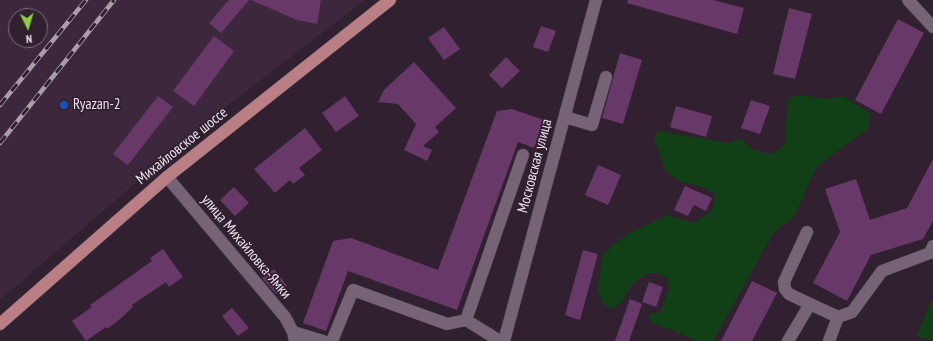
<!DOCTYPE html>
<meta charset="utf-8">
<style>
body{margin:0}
#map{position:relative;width:933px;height:341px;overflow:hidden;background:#302030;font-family:"PT Sans Narrow",sans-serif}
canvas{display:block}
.north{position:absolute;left:8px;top:8px;width:40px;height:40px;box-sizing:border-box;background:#302030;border:1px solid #7c6e7c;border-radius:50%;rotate:175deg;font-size:11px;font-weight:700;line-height:16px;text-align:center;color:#ede2ed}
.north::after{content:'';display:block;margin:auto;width:14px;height:18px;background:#8dce44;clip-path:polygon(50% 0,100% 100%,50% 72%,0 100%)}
</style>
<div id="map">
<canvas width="933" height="341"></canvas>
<div class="north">N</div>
</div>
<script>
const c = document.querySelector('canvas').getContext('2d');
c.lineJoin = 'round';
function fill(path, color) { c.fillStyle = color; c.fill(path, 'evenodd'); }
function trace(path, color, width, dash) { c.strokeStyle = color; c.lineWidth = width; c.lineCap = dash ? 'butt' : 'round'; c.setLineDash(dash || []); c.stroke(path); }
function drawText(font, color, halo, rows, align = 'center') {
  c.font = font + ' "PT Sans Narrow",sans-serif'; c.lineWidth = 3.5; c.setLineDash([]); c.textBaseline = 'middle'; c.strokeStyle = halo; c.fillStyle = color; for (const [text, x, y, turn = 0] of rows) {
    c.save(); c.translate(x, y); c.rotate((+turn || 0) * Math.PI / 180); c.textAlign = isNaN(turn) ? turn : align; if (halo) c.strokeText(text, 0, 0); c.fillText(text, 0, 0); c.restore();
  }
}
fill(new Path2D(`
 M0,0H365L210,119L0,300ZM16,16H40V40H16Z`), '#3c273c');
fill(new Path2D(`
 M800,95L827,99L843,96L871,114L868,129L817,166L794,217L774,232L713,341H699L651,322L650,315L660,312L669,289L668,279L658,273H648L633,283L621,303L612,309L603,304L598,290L603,253L626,235L667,215L693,223L711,212L716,194L700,186L681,182L666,172L654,139L658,131L728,143L741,139L753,150L773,154L785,144L788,98Z
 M931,301H933V341L917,336Z`), '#124016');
fill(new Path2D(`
 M229,0H249L221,33L209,23Z
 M251,0H321L317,24L297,20Z
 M628,0H713L744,8L737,34L627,3Z
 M789,8L812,14L795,79L773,74Z
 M898,19L924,33L881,114L855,100Z
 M541,26L556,31L548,52L533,47Z
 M444,27L460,49L444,60L428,38Z
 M214,36L234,51L194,106L173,91Z
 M620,53L642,60L623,124L602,118Z
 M506,57L520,71L502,88L489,75Z
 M414,62L456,108L435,127L439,132L423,146L432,150L427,161L404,150L416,124L398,104L378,102L384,90Z
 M158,96L173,107L128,165L113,154Z
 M345,96L359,116L336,132L322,113Z
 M751,100L770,106L760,134L741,128Z
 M676,106L712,116L706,137L670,127Z
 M512,109L544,120L534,148L518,142L457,310L348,271L326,331L303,323L333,241L351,238L438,270L497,111Z
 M305,128L322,150L299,168L305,175L293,184L290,180L275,193L254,169Z
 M933,159V221L923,239L871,255L847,301L813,283L840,232L825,189L856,179L870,220L907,208Z
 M598,165L621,175L608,205L585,195Z
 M685,186L712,198L706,211L694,205L688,216L674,210Z
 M234,187L249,203L235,216L220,200Z
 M163,249L183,277L169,287L166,282L132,305L133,307L120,319L107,329L106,327L86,341L72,321L92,307L90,305L152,261L150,258Z
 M583,250L598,254L580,320L565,315Z
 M274,269L287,286L276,294L262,278Z
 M752,281L777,293L752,341H721Z
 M649,282L663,287L656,307L642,302Z
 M630,299L642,304L629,341H615Z
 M232,308L249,328L238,336L222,316Z`), '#683968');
const minor = new Path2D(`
 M908,0L933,27
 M565,117L592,125L606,77
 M167,177L285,317L293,332L295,341
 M807,232L784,282L785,289L789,294L810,304
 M293,332L323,341
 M332,341L353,290L447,324L466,320
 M500,341L466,320L523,155
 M504,341L596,0
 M788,341L810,304L838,317L852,312L882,271L930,253L933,246
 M829,341L838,317`);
const major = new Path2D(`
 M0,324L167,177L390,0`);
trace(minor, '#4b3d4b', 13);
trace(major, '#4b3d4b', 13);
trace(minor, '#766376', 12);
trace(major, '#b97f85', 12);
const rail = new Path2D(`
 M0,105L86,0
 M0,143L114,0`);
trace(rail, '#ab9eab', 4.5);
trace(rail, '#302030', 3, [9]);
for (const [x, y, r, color] of [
 [64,105,5,"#1a4fb4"]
]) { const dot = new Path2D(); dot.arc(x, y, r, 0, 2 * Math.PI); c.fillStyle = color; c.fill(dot); trace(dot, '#302030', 1.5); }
drawText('15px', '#ede2ed', '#302030', [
 ["Ryazan-2",73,105]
], 'left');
drawText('15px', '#ede2ed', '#302030', [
 ["Михайловское шоссе",182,146,-39],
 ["Московская улица",535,166,-75],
 ["улица Михайловка-Ямки",246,247,50]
]);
</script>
